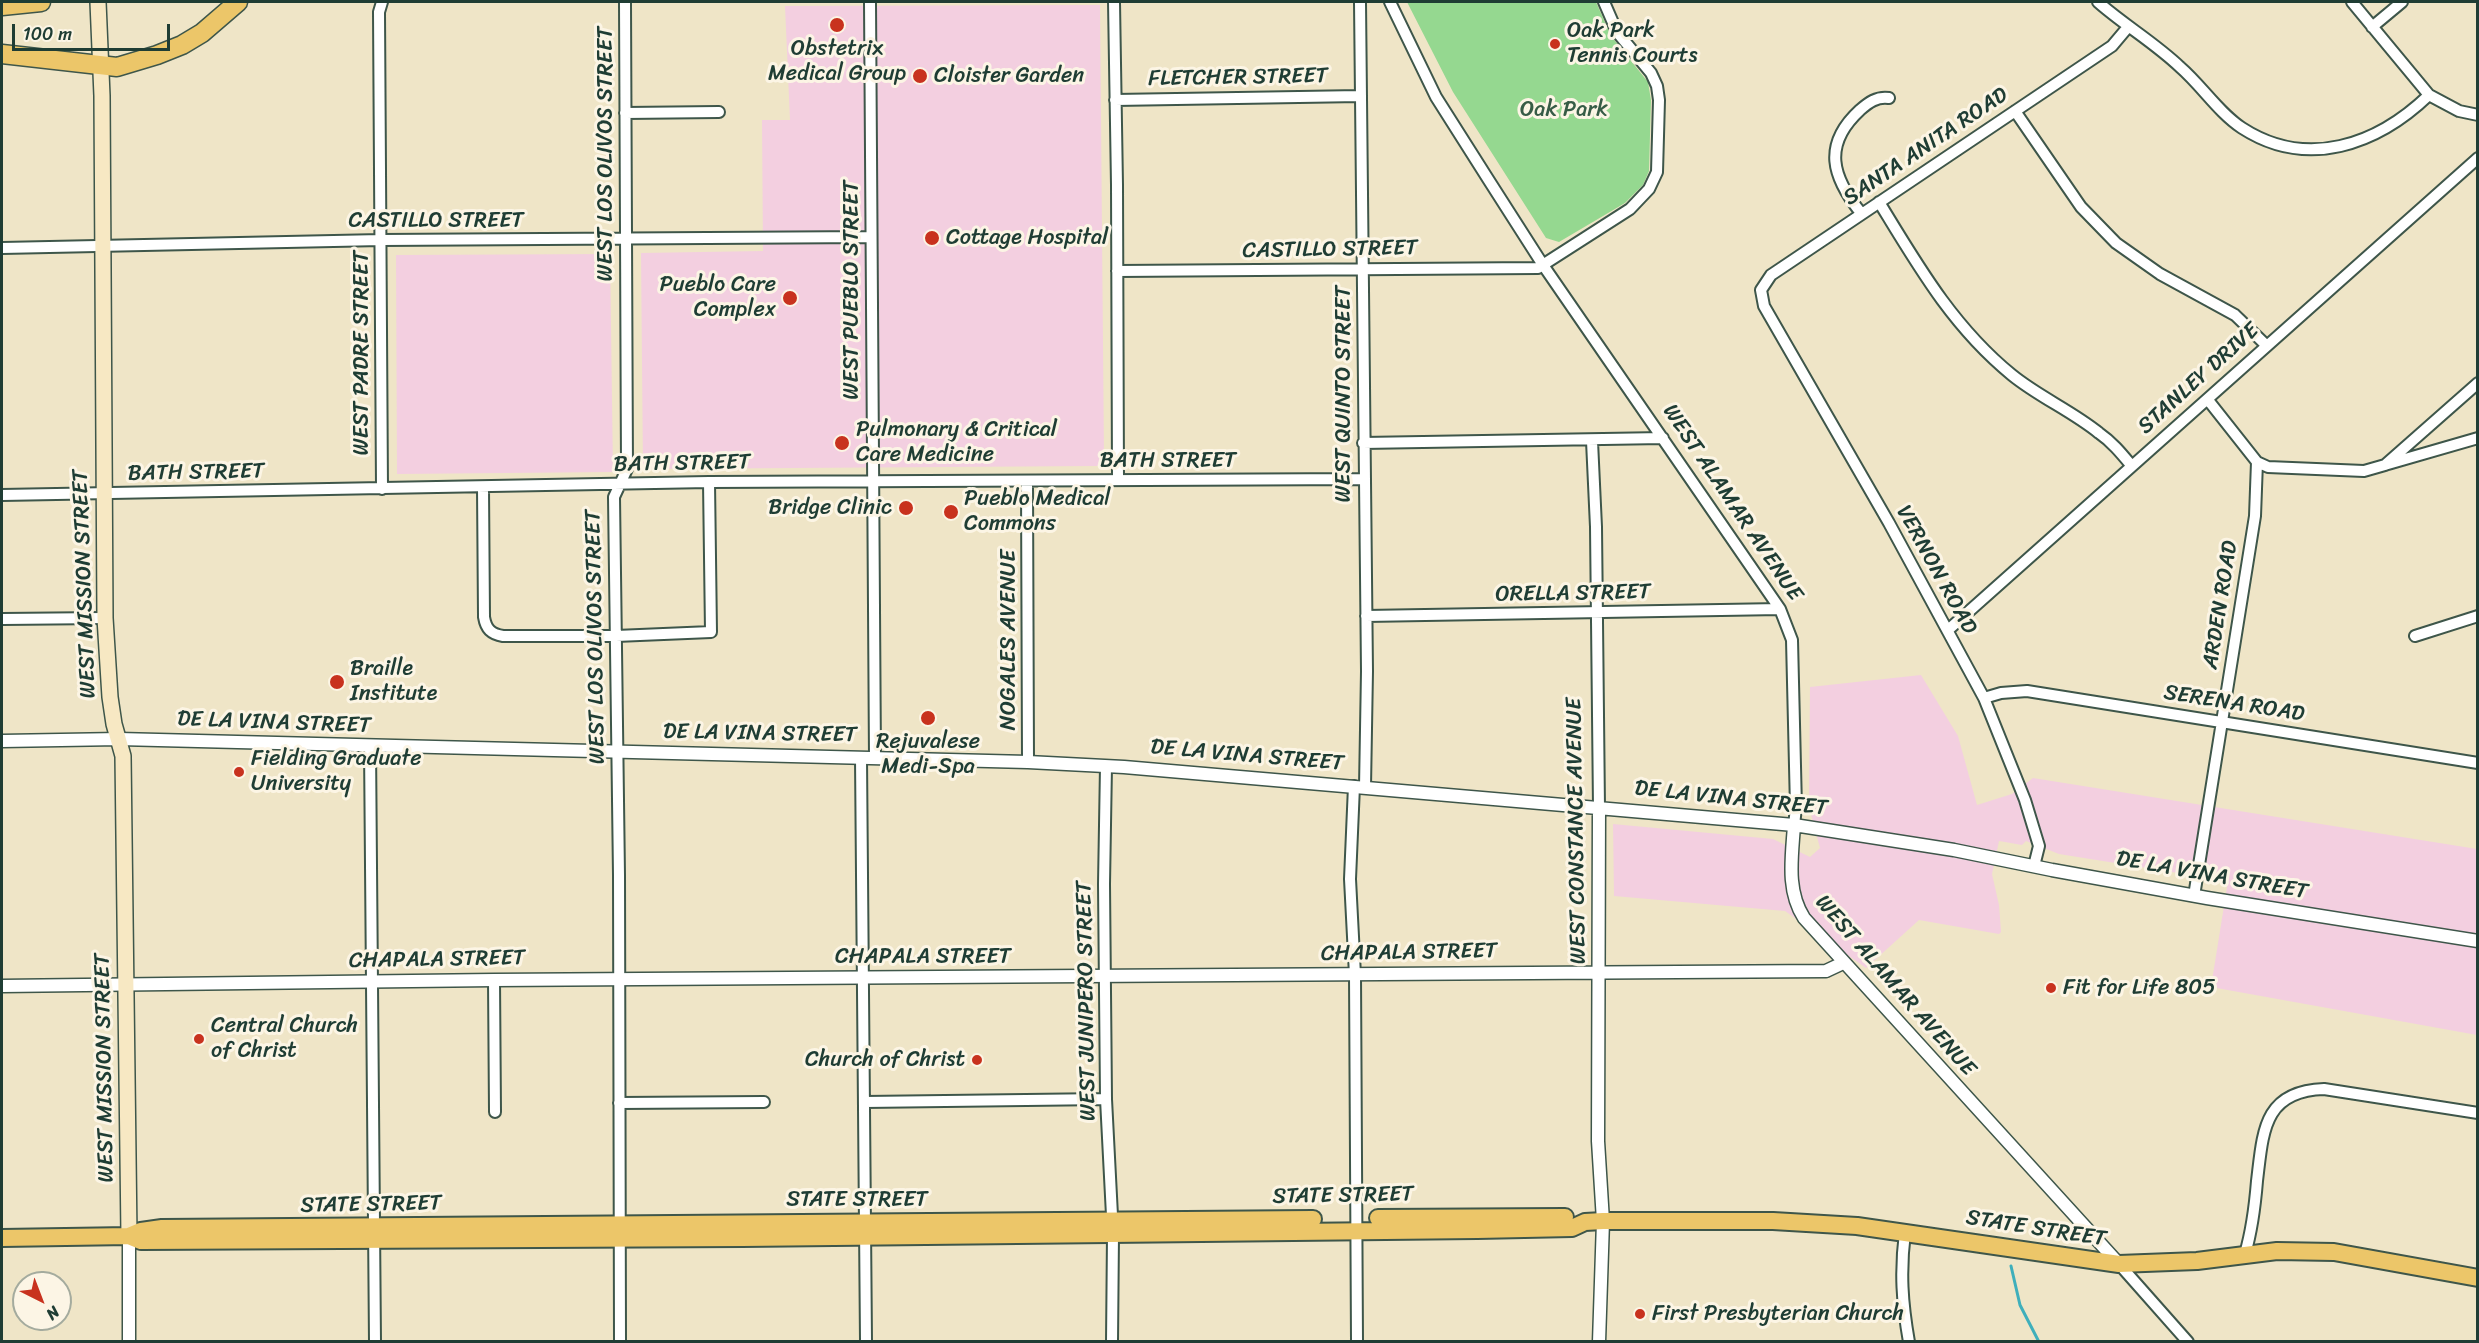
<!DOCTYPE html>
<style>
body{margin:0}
#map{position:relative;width:2479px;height:1343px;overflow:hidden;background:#efe5c7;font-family:Sriracha,sans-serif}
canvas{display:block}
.frame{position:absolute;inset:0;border:3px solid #1f3d34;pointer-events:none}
.north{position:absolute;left:12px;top:1271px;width:60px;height:60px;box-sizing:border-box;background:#fcf5e5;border:2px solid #a4ab9e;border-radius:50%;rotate:138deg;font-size:16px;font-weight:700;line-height:24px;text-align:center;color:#1f3d34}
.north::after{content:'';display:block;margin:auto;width:21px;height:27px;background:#c8321e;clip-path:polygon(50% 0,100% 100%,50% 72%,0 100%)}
.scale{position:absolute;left:12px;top:24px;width:158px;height:27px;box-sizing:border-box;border:3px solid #1f3d34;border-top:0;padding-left:8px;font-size:18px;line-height:21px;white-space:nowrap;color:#1f3d34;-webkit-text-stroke:4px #fcf5e5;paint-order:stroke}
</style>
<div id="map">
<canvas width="2479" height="1343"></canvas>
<div class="frame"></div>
<div class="north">N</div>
<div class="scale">100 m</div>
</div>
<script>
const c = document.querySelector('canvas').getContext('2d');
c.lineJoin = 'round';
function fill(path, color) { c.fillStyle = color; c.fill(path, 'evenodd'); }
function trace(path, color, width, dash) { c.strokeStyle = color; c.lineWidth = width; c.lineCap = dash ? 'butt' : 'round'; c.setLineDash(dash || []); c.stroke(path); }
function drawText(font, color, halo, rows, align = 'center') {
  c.font = font + ' Sriracha,sans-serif'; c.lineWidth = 6; c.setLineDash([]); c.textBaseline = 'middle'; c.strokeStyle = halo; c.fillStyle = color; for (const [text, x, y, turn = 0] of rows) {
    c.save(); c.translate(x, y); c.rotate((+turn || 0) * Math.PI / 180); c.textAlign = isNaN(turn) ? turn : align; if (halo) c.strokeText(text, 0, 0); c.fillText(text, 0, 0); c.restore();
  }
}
fill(new Path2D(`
 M1100,5L1104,458L1101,464L1097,466L643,469L641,253L763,251L762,120H790L785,6Z
 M610,254L613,472L397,474L396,255Z
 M1921,675L1958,736L1977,805L2012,794L2033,778L2477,849V1035L2211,987L2228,881L2059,854L2026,841L2022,845L1999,841L1992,874L1999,905L2001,932L1999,934L1919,920L1866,968L1785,911L1614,896L1613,824L1773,839L1810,857L1820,848L1809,807L1810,687Z`), '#f3cfe0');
fill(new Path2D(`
 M1407,2H1596L1611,36L1648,82L1651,100L1649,171L1643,185L1625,203L1559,242L1546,238L1453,92Z`), '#95d890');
trace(new Path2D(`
 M2011,1266L2020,1305L2039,1342`), '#3fafbb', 3);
const minor = new Path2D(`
 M382,2L379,12L382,489
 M870,2L875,758
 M1114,2L1117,185L1118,479
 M1360,2L1367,671L1365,787
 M1390,2L1436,97L1488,179L1543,265L1780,609L1792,640L1796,808L1794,825
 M2098,2C2124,25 2155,43 2180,67C2202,86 2218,112 2242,128C2307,170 2377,145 2429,95
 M2352,2L2429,95L2459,111L2478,115
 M2372,27L2402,2
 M1115,100L1360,96
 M2015,111L2081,207L2116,243L2160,274L2235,315L2266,345
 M625,113L719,112
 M1879,202C1918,266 1953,327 2012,375C2039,397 2072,411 2099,433C2112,442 2121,453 2131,465
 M1861,213C1832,177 1822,145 1860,110C1868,103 1877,96 1889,98
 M2,248L381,240L871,237
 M1117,271L1538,268L1630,209L1649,189L1657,172L1659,100L1657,86L1651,73L1617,32L1604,2
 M2208,400L2257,462L2268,467L2364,471L2385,465L2478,383
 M1592,441L1596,527L1599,808
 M1363,443L1663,438
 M2388,464L2478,438
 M1027,482L1028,762
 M483,488L484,617C486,629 491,634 503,636H616L711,632L709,482
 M2,495L709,482L1364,479
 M1366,616L1780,609
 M2,619L105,618
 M1948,630L2478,158
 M2415,636L2478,616
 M1984,698L2001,693L2027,691L2478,763
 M370,746L375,1342
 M861,758L866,1342
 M1106,766L1104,884L1106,1099L1113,1235L1112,1342
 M1354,786L1350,879L1355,975L1357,1342
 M2034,866L2039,846L2025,800L1984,698L1889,523L1764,306L1761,290L1771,275L2112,46L2128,27
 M2194,896L2255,516L2257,462
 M494,980L495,1112
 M865,1102L1106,1099
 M619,1103L764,1102
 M1905,1232C1900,1272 1902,1302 1909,1342
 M2245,1254C2252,1230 2255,1206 2257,1181C2263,1132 2263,1091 2324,1089L2478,1113
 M2119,1264L2188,1342
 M620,1342L619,875L614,497L627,469L625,2`);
const tertiary = new Path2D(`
 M2,741L119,739L1028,762L1124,767L1794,825L1954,850L2052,870L2207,898L2478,941
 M1599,808L1598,1141L1603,1221L1599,1342
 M1794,825C1792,857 1786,890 1804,918L2119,1264
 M2,986L494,980L1826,971L1843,963
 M129,1342V1236`);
const secondary = new Path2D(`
 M98,2L102,96L105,618L110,697L114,724L123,756L129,1236`);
const primary = new Path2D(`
 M1378,1218L1565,1217
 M129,1236L141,1241L742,1238L1477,1230L1572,1228L1585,1222L1603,1221H1773L1857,1226L2119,1264L2197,1261L2277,1251L2334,1252L2478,1278
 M2,1238L129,1236L141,1231L162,1228L1313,1219`);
const motorway = new Path2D(`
 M2,6L41,2
 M2,54L117,67L157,55L182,45L202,33L238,2`);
trace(minor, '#3e564a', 14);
trace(tertiary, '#3e564a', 15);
trace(secondary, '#3e564a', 18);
trace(primary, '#3e564a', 20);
trace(motorway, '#3e564a', 21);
trace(minor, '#fff', 10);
trace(tertiary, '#fff', 12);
trace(secondary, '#f7e8c3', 15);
trace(primary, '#ecc669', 16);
trace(motorway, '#ecc669', 18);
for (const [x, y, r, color] of [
 [837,25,8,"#c8321e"],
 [1555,44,6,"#c8321e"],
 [920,76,8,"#c8321e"],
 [932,238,8,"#c8321e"],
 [790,298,8,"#c8321e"],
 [842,443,8,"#c8321e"],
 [906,508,8,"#c8321e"],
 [951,512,8,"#c8321e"],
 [337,682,8,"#c8321e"],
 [928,718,8,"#c8321e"],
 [239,772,6,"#c8321e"],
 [2051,988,6,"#c8321e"],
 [199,1039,6,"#c8321e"],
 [977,1060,6,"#c8321e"],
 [1640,1314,6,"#c8321e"]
]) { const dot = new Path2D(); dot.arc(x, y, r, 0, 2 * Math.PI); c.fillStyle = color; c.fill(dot); trace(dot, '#fcf5e5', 2); }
drawText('22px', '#1f3d34', '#fcf5e5', [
 ["Oak Park",1567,31],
 ["Tennis Courts",1567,56],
 ["Obstetrix",837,49,"center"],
 ["Medical Group",837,74,"center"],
 ["Cloister Garden",934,76],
 ["Cottage Hospital",946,238],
 ["Pueblo Care",776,285,"right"],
 ["Complex",776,310,"right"],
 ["Pulmonary & Critical",856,430],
 ["Care Medicine",856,455],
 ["Pueblo Medical",964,499],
 ["Commons",964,524],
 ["Bridge Clinic",892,508,"right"],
 ["Braille",350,669],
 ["Institute",350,694],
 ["Rejuvalese",928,742,"center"],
 ["Medi-Spa",928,767,"center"],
 ["Fielding Graduate",251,759],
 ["University",251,784],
 ["Fit for Life 805",2063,988],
 ["Central Church",211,1026],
 ["of Christ",211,1051],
 ["Church of Christ",965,1060,"right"],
 ["First Presbyterian Church",1652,1314]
], 'left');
drawText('22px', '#1f3d34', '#fcf5e5', [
 ["FLETCHER STREET",1238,78,-1],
 ["SANTA ANITA ROAD",1926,147,-34],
 ["WEST LOS OLIVOS STREET",606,154,-90],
 ["CASTILLO STREET",436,221],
 ["CASTILLO STREET",1330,250,-1],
 ["WEST PUEBLO STREET",852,290,-90],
 ["WEST PADRE STREET",362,353,-90],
 ["STANLEY DRIVE",2199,379,-42],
 ["WEST QUINTO STREET",1344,394,-90],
 ["BATH STREET",1168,461],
 ["BATH STREET",682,464,-1],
 ["BATH STREET",196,473,-1],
 ["WEST ALAMAR AVENUE",1732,503,56],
 ["VERNON ROAD",1936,570,61],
 ["WEST MISSION STREET",85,584,-92],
 ["ORELLA STREET",1573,594,-1],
 ["ARDEN ROAD",2221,605,-81],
 ["WEST LOS OLIVOS STREET",596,637,-91],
 ["NOGALES AVENUE",1009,640,-90],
 ["SERENA ROAD",2234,704,9],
 ["DE LA VINA STREET",274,723,2],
 ["DE LA VINA STREET",760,734,1],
 ["DE LA VINA STREET",1247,756,5],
 ["DE LA VINA STREET",1731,799,6],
 ["WEST CONSTANCE AVENUE",1577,831,-91],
 ["DE LA VINA STREET",2212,876,10],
 ["CHAPALA STREET",1409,953,-1],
 ["CHAPALA STREET",923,957],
 ["CHAPALA STREET",437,960,-1],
 ["WEST ALAMAR AVENUE",1895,986,49],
 ["WEST JUNIPERO STREET",1087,1001,-91],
 ["WEST MISSION STREET",105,1068,-91],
 ["STATE STREET",1343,1196,-1],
 ["STATE STREET",857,1200],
 ["STATE STREET",371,1205,-1],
 ["STATE STREET",2036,1229,9]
]);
drawText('22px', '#375c46', '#fcf5e5', [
 ["Oak Park",1564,110]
]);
</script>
